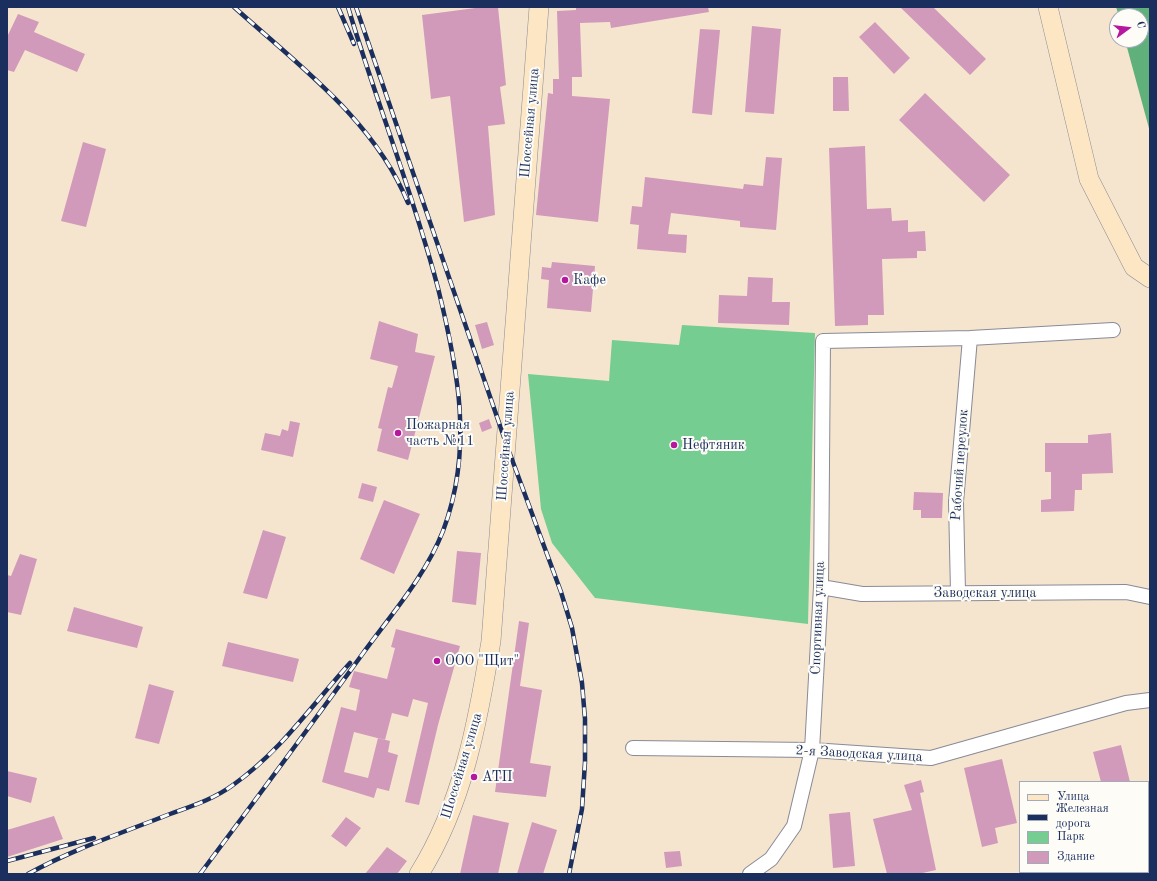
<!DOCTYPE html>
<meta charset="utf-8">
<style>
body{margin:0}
#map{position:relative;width:1157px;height:881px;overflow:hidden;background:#f6e5ce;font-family:"Old Standard TT",serif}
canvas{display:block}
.frame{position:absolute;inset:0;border:8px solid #1b2f5e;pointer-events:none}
.legend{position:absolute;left:1019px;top:781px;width:130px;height:92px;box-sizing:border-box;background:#fdfcf7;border:1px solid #a3aaba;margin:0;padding:5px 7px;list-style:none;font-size:12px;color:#1b2f5e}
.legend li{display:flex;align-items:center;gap:8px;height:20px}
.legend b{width:20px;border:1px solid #a3aaba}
.north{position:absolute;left:1109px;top:8px;width:40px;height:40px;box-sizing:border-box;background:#fdfcf7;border:1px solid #a3aaba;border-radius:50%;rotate:75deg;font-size:11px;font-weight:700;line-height:16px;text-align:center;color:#1b2f5e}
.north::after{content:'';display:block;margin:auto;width:14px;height:18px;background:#b5179e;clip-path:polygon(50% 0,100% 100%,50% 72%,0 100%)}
</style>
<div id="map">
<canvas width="1157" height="881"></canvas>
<div class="frame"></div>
<ul class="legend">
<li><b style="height:5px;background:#fce6c4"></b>Улица</li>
<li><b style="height:5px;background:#1b2f5e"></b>Железная дорога</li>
<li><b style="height:11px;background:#76cd92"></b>Парк</li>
<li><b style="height:11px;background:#d19aba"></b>Здание</li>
</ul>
<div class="north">С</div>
</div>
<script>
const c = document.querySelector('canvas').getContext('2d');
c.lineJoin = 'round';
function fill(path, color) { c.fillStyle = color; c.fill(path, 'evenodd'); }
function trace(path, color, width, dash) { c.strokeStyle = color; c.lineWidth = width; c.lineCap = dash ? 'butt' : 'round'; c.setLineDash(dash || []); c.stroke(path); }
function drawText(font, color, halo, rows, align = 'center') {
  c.font = font + ' "Old Standard TT",serif'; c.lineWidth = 4; c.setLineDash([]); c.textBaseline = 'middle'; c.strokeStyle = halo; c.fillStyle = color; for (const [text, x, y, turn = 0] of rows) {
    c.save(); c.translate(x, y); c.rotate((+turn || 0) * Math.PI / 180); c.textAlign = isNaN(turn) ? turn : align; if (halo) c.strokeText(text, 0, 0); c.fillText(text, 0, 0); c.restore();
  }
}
fill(new Path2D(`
 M682,325L815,333L808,624L595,598L552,543L541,509L528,374L609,381L612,340L679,345Z`), '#76cd92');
fill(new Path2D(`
 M1116,7H1150V132L1125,40H1141V16H1119Z`), '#60b07c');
fill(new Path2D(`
 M483,7H498L506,85L500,87L505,124L488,126L495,215L464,222L450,96L431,99L422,15Z
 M576,7H708L709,12L611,28L610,22L580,23L582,77H572V96L610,99L598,222L536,215L548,93L553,94V79H559L557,11L576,10Z
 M900,7H933L986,59L970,75Z
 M18,14L39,22L34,32L85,54L77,72L25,50L14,72L7,70V37Z
 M875,22L910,58L894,74L859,37Z
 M752,26L781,29L774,114L745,112Z
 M700,29L720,30L712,115L692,113Z
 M833,77H848L849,111H833Z
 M925,93L1010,175L984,202L899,120Z
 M83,142L106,149L86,227L61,221Z
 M865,146L867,209L891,208L892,221L908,220V232L925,231L926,251H917V258L882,259L884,315H868V325L835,326L829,148Z
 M766,157L782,158L776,230L740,227V221L671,213L668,234L687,235L686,253L637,249L639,225L630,224L632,206L642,207L645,177L743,189L744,184L763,186Z
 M552,262L595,266L591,312L547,308L549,280L541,279L542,267L551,268Z
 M748,277L773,278L772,302H790L789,325L718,323L719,295L747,296Z
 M379,321L418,334L415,352L435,356L408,460L377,451L382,429L378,428L388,387L392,388L398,366L370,359Z
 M487,322L494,345L482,349L475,325Z
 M489,419L492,428L482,432L479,423Z
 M290,421L300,423L293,457L261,450L265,433L280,436L282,429L288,431Z
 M1111,433L1113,473L1082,474V490H1075L1074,511L1041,512V500L1051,499V472H1045V443H1088V435Z
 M362,483L377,487L373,502L358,498Z
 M914,492L943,493L942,518H921V510H913Z
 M384,500L420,514L394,574L360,559Z
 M263,530L286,537L267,599L243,593Z
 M457,551L481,553L476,605L452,602Z
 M20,554L37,559L21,615L7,612V575L11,576Z
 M74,607L143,627L137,648L67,631Z
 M519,621L529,623L520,686L542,690L530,763L551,766L546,797L495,792Z
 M396,629L460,646L438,725L419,805L405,802L428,703L413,699L408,717L392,713L385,740L354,732L344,772L368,778L378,738L390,741L388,752L398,755L389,791L377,788L374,798L322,782L341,707L356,711L360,690L349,687L354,671L387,679L395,648L391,647Z
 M228,642L299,659L293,682L222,666Z
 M149,684L174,691L159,744L135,738Z
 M1121,745L1130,782H1101L1093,752Z
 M1002,759L1017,823L995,828L998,843L982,847L964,768Z
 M7,771L37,778L31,803L7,796Z
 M921,780L924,792L920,793L936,870L918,874H887L873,819L912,810L904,785Z
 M850,812L855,866L833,868L829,814Z
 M473,815L509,823L498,874H460Z
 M54,816L63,839L7,857V830Z
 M346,817L361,828L346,847L331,836Z
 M532,822L557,830L543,874H517Z
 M387,847L407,861L397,874H365Z
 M680,851L682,866L666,868L664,852Z`), '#d19aba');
const street = new Path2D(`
 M821,587L862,594L1126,592L1150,597
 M958,592L956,502L970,338
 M633,748L812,750L931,758L1126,703L1150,700
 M750,874L771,859L794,826L812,750L821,587L823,341L970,338L1113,330`);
const secondary = new Path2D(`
 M1048,7L1089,179L1134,267L1150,278
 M419,874C463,804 478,721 491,641L539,7`);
trace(street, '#888a96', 16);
trace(secondary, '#888a96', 20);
trace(street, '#fff', 14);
trace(secondary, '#fce6c4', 19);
const rail = new Path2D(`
 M234,7C298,65 375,121 408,203
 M338,7L354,44
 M356,7L507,446L561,592L572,628L582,683L585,719V762L582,809L569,874
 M7,861L94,838
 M28,874C73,849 122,833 170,814C192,806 214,799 233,785C280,752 312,705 350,663
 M200,874C254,802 308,729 361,656C390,616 425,577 443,531C474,449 458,369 438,288C413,193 376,101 348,7`);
trace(rail, '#1b2f5e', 4.5);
trace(rail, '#fdfcf7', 3, [9]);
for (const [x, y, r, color] of [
 [565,280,4,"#b5179e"],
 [398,433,4,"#b5179e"],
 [674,445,4,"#b5179e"],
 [437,661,4,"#b5179e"],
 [474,777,4,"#b5179e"]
]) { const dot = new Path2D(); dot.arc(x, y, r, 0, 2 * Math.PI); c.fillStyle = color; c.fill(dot); trace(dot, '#fdfcf7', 1.5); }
drawText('14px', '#1b2f5e', '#fdfcf7', [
 ["Шоссейная улица",530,123,-85],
 ["Шоссейная улица",506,446,-86],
 ["Рабочий переулок",960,465,-86],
 ["Заводская улица",985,593],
 ["Спортивная улица",818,618,-88],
 ["2-я Заводская улица",859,754,3],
 ["Шоссейная улица",462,766,-73]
]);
drawText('14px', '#1b2f5e', '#fdfcf7', [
 ["Кафе",573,280],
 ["Пожарная",406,425],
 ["часть №11",406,441],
 ["Нефтяник",682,445],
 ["ООО \"Щит\"",445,661],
 ["АТП",482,777]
], 'left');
</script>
